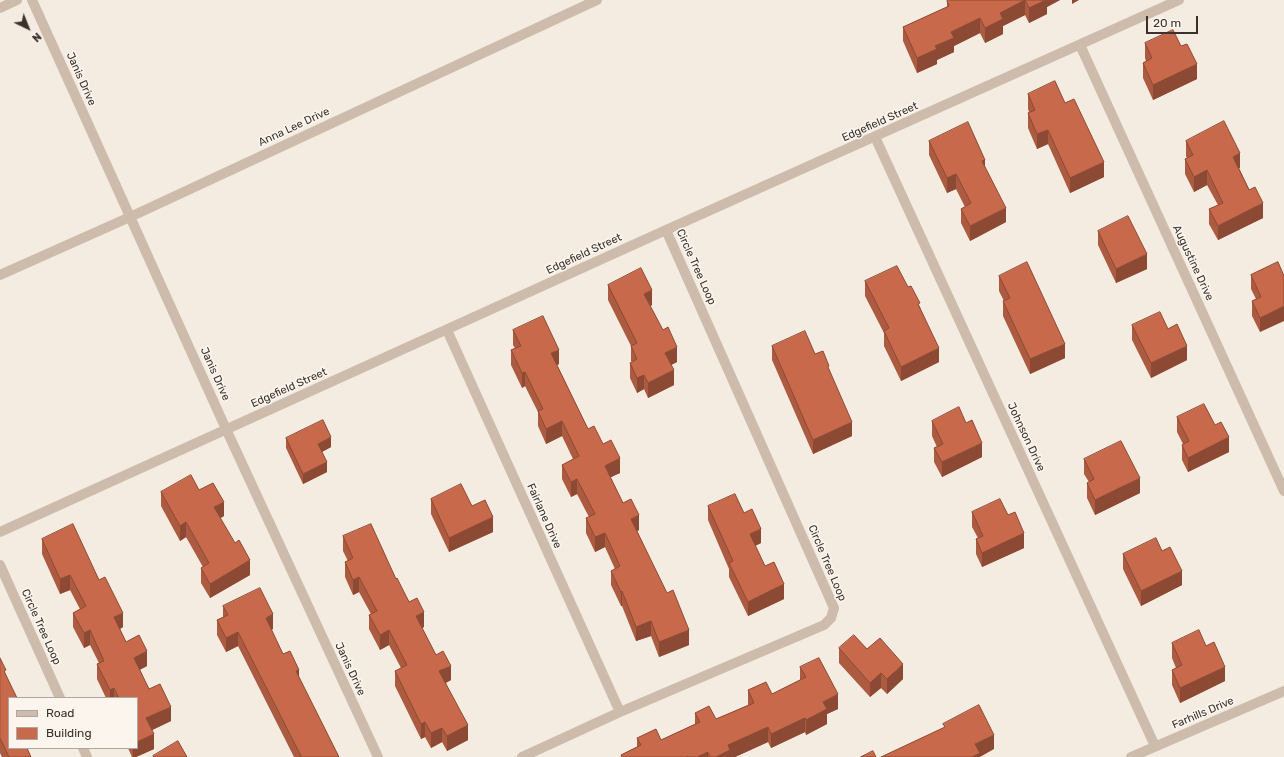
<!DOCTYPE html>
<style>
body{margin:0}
#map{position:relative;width:1284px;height:757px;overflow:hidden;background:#f4ebe1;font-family:Rubik,sans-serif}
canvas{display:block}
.legend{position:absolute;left:8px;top:697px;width:130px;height:52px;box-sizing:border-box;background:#fbf5ee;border:1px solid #aea6a0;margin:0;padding:5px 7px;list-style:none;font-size:12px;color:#3b302b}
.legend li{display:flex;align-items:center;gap:8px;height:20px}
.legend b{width:20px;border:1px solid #aea6a0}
.north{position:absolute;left:8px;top:8px;width:40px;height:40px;-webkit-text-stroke:3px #fbf5ee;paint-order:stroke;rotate:137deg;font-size:11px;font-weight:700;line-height:16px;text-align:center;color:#3b302b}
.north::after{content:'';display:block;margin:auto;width:14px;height:18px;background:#3b302b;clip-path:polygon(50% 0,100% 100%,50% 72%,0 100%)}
.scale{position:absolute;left:1146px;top:16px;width:52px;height:18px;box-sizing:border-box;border:2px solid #3b302b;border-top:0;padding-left:5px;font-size:12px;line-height:14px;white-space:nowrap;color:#3b302b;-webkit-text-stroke:3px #fbf5ee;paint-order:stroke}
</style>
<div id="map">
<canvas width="1284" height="757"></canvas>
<ul class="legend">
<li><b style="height:5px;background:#cdbbac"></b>Road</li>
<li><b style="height:11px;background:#c8694b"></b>Building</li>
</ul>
<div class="north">N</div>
<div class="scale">20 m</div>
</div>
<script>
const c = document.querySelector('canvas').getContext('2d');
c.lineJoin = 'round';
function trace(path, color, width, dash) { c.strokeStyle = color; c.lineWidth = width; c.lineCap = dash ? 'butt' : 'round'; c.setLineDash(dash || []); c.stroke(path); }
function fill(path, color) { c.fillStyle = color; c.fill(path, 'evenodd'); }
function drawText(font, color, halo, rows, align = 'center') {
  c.font = font + ' Rubik,sans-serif'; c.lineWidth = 3.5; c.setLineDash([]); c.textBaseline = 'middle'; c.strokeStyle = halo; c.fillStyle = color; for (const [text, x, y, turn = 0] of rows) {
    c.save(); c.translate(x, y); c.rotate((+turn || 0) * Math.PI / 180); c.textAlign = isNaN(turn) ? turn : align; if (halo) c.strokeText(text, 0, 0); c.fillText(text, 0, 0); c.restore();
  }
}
trace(new Path2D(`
 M32,0L226,429L378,757
 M0,8L17,0
 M1080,45L1284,491
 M875,137L1155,746
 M0,275L130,217L597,0
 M447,330L620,712
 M0,532L666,230L1179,0
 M0,565L60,698
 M83,748L87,757
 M522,757L620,712L824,625L831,618L834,608L666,230
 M1131,757L1284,691`), '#cdbbac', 10);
fill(new Path2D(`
 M1060,0L1047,7V14L1029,23L1025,15L1003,26V34L985,43L980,33L954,46V52L937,60V64L917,73L903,41V27L947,7V1Z
 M1145,43L1197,79L1153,100L1143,78V63L1146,61L1145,58Z
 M1028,94L1065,103L1104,177L1070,193L1048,144L1037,149L1028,128V113L1029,112L1028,109Z
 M929,141L985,168L1006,222L970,241L961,223V209L965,207L956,189L947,193L929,155Z
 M1186,141L1240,168H1239L1263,218L1218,240L1209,224V209L1218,205L1207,185L1194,192L1185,174V159L1187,158L1186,156Z
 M1098,231L1147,269L1116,283L1098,245Z
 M1278,262L1260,332L1252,316V301L1256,299L1251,289V275Z
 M999,276L1065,358L1030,374L1003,316V301H1004L999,291Z
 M865,281L908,287L920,307L939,362L901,381L884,346V333L865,296Z
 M608,285L652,305L650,306L677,362L671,365L674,385L648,398L644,389L637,393L630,378V363L632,362L631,361V346L608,300Z
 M1132,325L1168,329L1187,360L1151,378L1132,340Z
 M513,330L559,364L557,365L588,429L603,444L620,473L610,477L623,503L639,530L637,531L689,645L659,657L651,636L636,641L622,606H621L611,585V571L615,569L605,547L595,552L586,533V518L589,517L577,494L571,497L562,479V465L573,459L562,436L546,444L538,426V412L525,386L522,388L511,365V350L515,348L513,345Z
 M772,346L815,354L829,370L852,436L813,454L772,360Z
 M1177,417L1215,425L1229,452L1188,472L1182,460V445L1183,444L1177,432Z
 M932,421L982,457L942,477L934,462V448L937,447L932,436Z
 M286,438L331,447L322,452L327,472L303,484L286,448Z
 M1084,459L1140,493L1095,515L1087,498V483L1089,482L1084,474Z
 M199,490L224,516L220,518L250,575L210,598L201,583V568L203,567L186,537L180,541L161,506V492Z
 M431,499L472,506L493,532L449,552L431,514Z
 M708,506L744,513L761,543L755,546L765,566L784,599L748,616L729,577V569L708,520Z
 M972,512L1024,548L982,567L976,554V539L978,538L972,527Z
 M343,536L396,579L424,627L422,628L436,655L451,680L446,683L468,740L447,751L442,742L431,748L425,737L421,739L395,686V671L401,668L389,645L380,650L369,629V615L371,614L359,592L353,595L345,577V562L348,561L343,551Z
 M42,539L99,580L123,627L120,629L126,642L147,666L139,670L149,689L171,721L152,730L154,749L136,757H132L128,748H137V698H106L97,679V664L99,663L90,645L84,648L73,627V613L80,609L70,590L60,594L42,554Z
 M1162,551L1182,585L1141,606L1123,569V554Z
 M223,606L273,629L271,630L283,654L299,678L339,757H294L238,646L226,652L217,635V620L223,617Z
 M1172,643L1206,646L1225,681L1180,703L1172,685V670L1176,668L1172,658Z
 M839,648L867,649L903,679L887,694L881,688L870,697L839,663Z
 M0,658L6,676L9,748L31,757H2L0,753Z
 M800,667L838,709L827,714V724L806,735L805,732L771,748L768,742L735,757H621V755L637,747V738L661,740L695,724V713L716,719L748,705V690L772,694L800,680Z`), '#ac5a40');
fill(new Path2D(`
 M1025,0V15L1003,26V34L985,43V28L1000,13Z
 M1044,0H1060L1047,7V14L1029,23V8Z
 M1072,0H1079L1072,4Z
 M980,18V33L954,46V52L937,60V64L917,73V58L935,46L951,32Z
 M1197,64V79L1153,100V85Z
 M1048,130V144L1037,149V134Z
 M1240,153V168L1233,171V157Z
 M985,160V175L982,161Z
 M1104,162V177L1070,193V178Z
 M1207,170V185L1194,192V177Z
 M956,174V189L947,193V178Z
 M1263,203V218L1218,240V226Z
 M1006,208V222L970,241V226Z
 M1147,254V269L1116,283V269Z
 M652,290V305L644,309V294Z
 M1284,306V321L1260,332V318Z
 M1065,344V358L1030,374V359Z
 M1187,346V360L1151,378V363Z
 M677,347V362L665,368V353Z
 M939,348V362L901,381V367Z
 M559,350V364L551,368V353Z
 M674,370V385L648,398V383Z
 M525,372V386L522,388V373Z
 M644,375V389L637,393V378Z
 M562,421V436L546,444V429Z
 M852,422V436L813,454V440Z
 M331,437V447L318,454V444Z
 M1229,437V452L1188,472V458Z
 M982,443V457L942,477V462Z
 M620,458V473L605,480V466Z
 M327,462V472L303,484V474Z
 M1140,478V493L1095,515V500Z
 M577,479V494L571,497V482Z
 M224,502V516L214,522V507Z
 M639,515V530L631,534V519Z
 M493,517V532L449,552V538Z
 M186,522V537L180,541V526Z
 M761,529V543L750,548V534Z
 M605,533V547L595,552V537Z
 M1024,533V548L982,567V553Z
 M250,560V575L210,598V584Z
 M1182,571V585L1141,606V591Z
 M70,575V590L60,594V579Z
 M359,577V592L353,595V580Z
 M784,584V599L748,616V602Z
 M622,591V606H621V592Z
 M424,612V627L416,631V616Z
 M123,613V627L114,632V617Z
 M273,614V629L266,633V618Z
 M651,621V636L636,641V627Z
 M90,630V645L84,648V633Z
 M389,630V645L380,650V635Z
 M689,630V645L659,657V642Z
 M238,632V646L226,652V638Z
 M147,651V666L134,673V658Z
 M903,664V679L887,694V679Z
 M451,666V680L439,686V671Z
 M1225,667V681L1180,703V688Z
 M299,670V684L296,671Z
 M881,673V688L870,697V683Z
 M114,688V698H110V690Z
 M838,694V709L827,714V724L806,735V720L823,702Z
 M171,707V721L146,733V718Z
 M805,718V732L771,748V734Z
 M425,722V737L421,739V724Z
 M468,725V740L447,751V736Z
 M768,727V742L735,757H716L728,745Z
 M442,728V742L431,748V733Z
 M154,734V749L136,757H133V748H137V742Z
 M994,735V749L980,757H972L975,744Z
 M708,752V757H697Z`), '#8c4a34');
const building = new Path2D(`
 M949,0H1046L1029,8L1025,0L1000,13L1003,19L985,28L980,18L951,32L954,38L935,46L937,49L917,58L903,27L949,6L947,1Z
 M1173,30L1181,46L1187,44L1197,64L1153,85L1143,63L1152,58L1145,43Z
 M1055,81L1065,103L1074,99L1104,162L1070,178L1048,130L1037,134L1028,113L1035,110L1028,94Z
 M1224,121L1240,153L1233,157L1249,190L1255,187L1263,203L1218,226L1209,209L1223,203L1207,170L1194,177L1185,159L1193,155L1186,141Z
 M968,122L985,160L982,161L1006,208L970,226L961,209L971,203L956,174L947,178L929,141Z
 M1128,216L1147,254L1116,269L1098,231Z
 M1027,262L1065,344L1030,359L1003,301L1010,298L999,276Z
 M1278,262L1284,276V306L1260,318L1252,301L1261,297L1251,275Z
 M897,266L908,287L911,286L920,303L918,304L939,348L901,367L884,331L889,328L865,281Z
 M641,268L652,290L644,294L663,330L668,327L677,347L665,353L674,370L648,383L644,375L637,378L630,363L637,359L631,346L637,343L608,285Z
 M1160,312L1168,329L1177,324L1187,346L1151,363L1132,325Z
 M543,316L559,350L551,353L588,429L594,426L603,444L611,440L620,458L605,466L623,503L631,499L639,515L631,519L667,593L673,590L689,630L659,642L651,621L636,627L622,591L621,592L611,571L620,566L605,533L595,537L586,518L595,514L577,479L571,482L562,465L579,456L562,421L546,429L538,411L543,409L525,372L522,373L511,350L521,346L513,330Z
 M805,331L815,354L823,351L829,366L828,367L852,422L813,440L772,346Z
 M1204,404L1215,425L1221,422L1229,437L1188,458L1182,445L1189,441L1177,417Z
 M959,407L966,423L972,420L982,443L942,462L934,448L943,444L932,421Z
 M323,420L331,437L318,444L327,462L303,474L286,438Z
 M1121,441L1140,478L1095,500L1087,483L1094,479L1084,459Z
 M191,475L199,490L213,483L224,502L214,507L235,543L239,540L250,560L210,584L201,568L209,563L186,522L180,526L161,492Z
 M461,484L472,506L485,500L493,517L449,538L431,499Z
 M735,494L744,513L752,509L761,529L750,534L765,566L774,562L784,584L748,602L729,563L733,561L708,506Z
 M1000,499L1008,515L1015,512L1024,533L982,553L976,539L983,536L972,512Z
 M73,524L99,580L105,577L123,613L114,617L126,642L139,635L147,651L134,658L149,689L160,684L171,707L146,718L154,734L137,742V698H119L114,688L110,690L97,664L104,661L90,630L84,633L73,613L86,606L70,575L60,579L42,539Z
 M371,524L396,579L397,578L409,602L417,598L424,612L416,616L436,655L443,651L451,666L439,671L468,725L447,736L442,728L431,733L425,722L421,724L395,671L407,665L389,630L380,635L369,615L377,611L359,577L353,580L345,562L353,558L343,536Z
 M1156,538L1162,551L1170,547L1182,571L1141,591L1123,554Z
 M260,588L273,614L266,618L283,654L290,651L299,670L296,671L339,757H300L301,756L238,632L226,638L217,620L228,615L223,606Z
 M1199,630L1206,646L1214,642L1225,667L1180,688L1172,670L1182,665L1172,643Z
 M854,635L867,649L880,638L903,664L887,679L881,673L870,683L839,648Z
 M0,658L6,670L4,671L17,698H9V748H27L31,757H9L0,738Z
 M819,658L838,694L823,702L827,709L806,720L805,718L771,734L768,727L728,745L730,750L716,757H710L708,752L697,757H688V756L686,757H622L621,755L641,745L637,738L656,729L661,740L700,722L695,713L709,706L716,719L754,703L748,690L766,682L772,694L806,677L800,667Z
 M979,705L994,735L975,744L980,753L972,757H881L945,727L943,724Z
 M178,741L187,757H154L153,756Z
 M873,751L876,757H861Z`);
fill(building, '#c8694b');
trace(building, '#8c4a34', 1);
drawText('11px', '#3b302b', '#fbf5ee', [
 ["Janis Drive",81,79,66],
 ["Edgefield Street",880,122,-24],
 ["Anna Lee Drive",294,127,-25],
 ["Edgefield Street",584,254,-25],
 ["Augustine Drive",1193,263,65],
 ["Circle Tree Loop",696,267,66],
 ["Janis Drive",215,374,66],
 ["Edgefield Street",289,388,-24],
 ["Johnson Drive",1026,437,65],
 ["Fairlane Drive",544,516,66],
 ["Circle Tree Loop",827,563,67],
 ["Circle Tree Loop",41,627,66],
 ["Janis Drive",350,669,65],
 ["Farhills Drive",1203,713,-23]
]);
</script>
